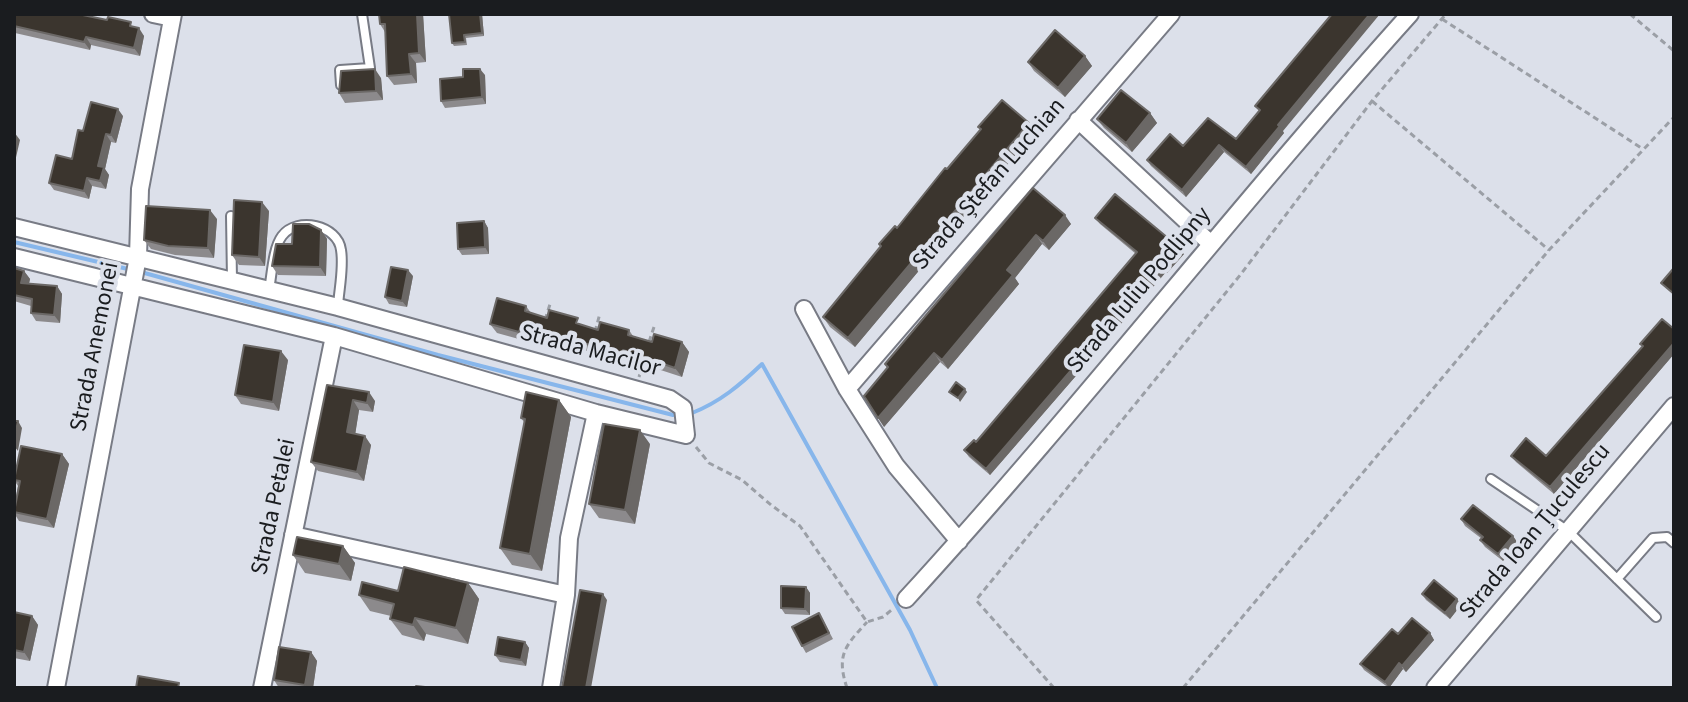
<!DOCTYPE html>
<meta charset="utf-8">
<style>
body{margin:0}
#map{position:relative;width:1688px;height:702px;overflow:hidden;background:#dce0ea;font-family:"Source Sans 3",sans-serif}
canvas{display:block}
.frame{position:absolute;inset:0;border:16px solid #1a1c1f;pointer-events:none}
</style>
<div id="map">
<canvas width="1688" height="702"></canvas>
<div class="frame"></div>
</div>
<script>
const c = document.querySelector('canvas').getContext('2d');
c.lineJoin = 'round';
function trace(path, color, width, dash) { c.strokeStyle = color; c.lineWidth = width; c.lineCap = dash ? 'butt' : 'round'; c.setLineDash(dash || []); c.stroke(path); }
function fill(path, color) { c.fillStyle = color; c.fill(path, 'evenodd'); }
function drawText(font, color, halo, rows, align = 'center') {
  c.font = font + ' "Source Sans 3",sans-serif'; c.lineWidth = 8; c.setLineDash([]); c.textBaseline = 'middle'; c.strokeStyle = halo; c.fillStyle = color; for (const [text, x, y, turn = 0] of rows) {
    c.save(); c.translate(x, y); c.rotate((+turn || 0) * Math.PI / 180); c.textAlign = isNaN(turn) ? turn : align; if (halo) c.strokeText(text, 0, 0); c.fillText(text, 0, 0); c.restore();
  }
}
trace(new Path2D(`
 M14,242L132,270
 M141,272L438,355L673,415
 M692,413C720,402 740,385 762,364L910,630L937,688`), '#87b6eb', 4);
const lane = new Path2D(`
 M341,85L340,70L370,68L362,14
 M231,216L232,280
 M269,290C272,274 273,248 282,236C297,216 338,225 341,250C344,268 339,289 338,306
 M1491,479L1568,531L1656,617
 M1617,579L1653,538L1667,537L1674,543`);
const street = new Path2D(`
 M153,14L172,18
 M1078,120L1211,244
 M14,227L338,307L670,399L683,408L686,435L596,413L334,336L14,257
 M804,309L847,389L896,466L959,541
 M847,389L1171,14
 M293,535L566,595
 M906,599C1080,409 1238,205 1410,14
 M56,688L138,257L140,189L173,14
 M262,688L334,336
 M551,688L566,595L569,538L596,413
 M1435,688L1674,406`);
trace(lane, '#787b85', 12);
trace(street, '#787b85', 20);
trace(new Path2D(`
 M1630,14L1674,51
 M1442,19L1643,149
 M1372,101L1549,250
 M545,320L551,301
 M595,332L600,313
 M649,342L654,327
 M639,377L644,361
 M696,447L709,463L742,480L771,505L800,526L867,622L883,617L894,608
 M847,688C836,655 845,646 867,622
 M1054,688L976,600L1241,274L1372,101L1446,14
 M1183,688L1549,250L1674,117`), '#9b9fa6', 3, [6, 4]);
trace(lane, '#fff', 8);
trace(street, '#fff', 16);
fill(new Path2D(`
 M14,14L134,27L144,36L140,56L91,45L90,50L15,33L14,36Z
 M423,14L426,62L416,63L417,83L394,85L387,76L385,32L380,24Z
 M482,14L484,36L466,38L467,45L454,46L452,43Z
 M1085,56L1092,66L1065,97L1034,71L1028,62Z
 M485,75L486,104L445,108L441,101L463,77Z
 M381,78L383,100L345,103L339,93Z
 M1255,106L1284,133L1251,174L1224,152L1186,197L1151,166L1147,160L1236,139L1259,111Z
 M1150,113L1157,123L1132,152L1104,128L1097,119Z
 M123,116L116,143L111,142L105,169L109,175L106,189L92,186L89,199L54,190L49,183L72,159L83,131Z
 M978,127L1035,132L855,347L830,327L823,317L881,247L879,244L897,228L981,130Z
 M1033,188L1071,224L1049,250L1042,244L1015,278L1019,284L948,369L940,362L884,427L887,368L885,364Z
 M269,211L265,266L239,265L232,255Z
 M1095,218L1184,254L1167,273L1166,272L990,475L969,457L964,450L976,442L1136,254L1100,224Z
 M217,219L214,258L175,255L151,249L144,240Z
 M484,221L488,228L489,254L462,255L458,249Z
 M321,230L327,239L326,276L278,275L272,266L292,244Z
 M14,268L24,271L30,279L29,284L57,286L62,294L60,323L36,321L31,313V306L14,301Z
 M413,276L407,307L389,304L385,297Z
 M526,306L531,313L547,318L582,325L598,330H629L633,336L652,342H682L689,352L682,377L630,360L628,365L578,348L577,353L548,345L545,341L527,335L526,341L497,333L490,324Z
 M1674,329V354L1554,494L1516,462L1511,456H1546Z
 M288,360L279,411L241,404L235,395Z
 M327,385L375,401L373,412L359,410L355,434L371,445L364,481L318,471L311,462Z
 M559,400L571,417L542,571L512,565L500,548L524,422L521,418Z
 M650,444L635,524L599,518L589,504Z
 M62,454L69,464L54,528L19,521L14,513V506L18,486L14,480Z
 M1461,519L1513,536L1517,542L1503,561L1485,547L1480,540L1482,539L1465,526Z
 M343,546L355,563L351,581L305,573L293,555Z
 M468,583L479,599L468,644L426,634L424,641L402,635L390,619L391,616L370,611L359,595Z
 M806,587L810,593V615L785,614L781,608Z
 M1422,594L1457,599L1461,605L1450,619L1426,600Z
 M14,612L32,616L38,625L30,661L14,658Z
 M823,620L833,639L806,653L802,646Z
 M1430,633L1434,640L1406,672L1403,669L1389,688L1364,670L1360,664L1398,634Z
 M525,642L529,648L526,666L500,662L495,655Z
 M311,652L317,661L313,688H279L274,680Z`), '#8c8a8c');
fill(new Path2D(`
 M417,14H423L426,62L419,53Z
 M480,14H482L484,36L482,33Z
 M1370,14H1380L1283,131L1284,133L1251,174L1246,167L1278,125Z
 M139,28L144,36L140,56L134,48Z
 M86,37L91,45L90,50L84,42Z
 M409,54L416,63L417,83L411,74Z
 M1085,56L1092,66L1065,97L1058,88Z
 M375,69L381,78L383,100L376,91Z
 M480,69L485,75L486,104L482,97Z
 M118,109L123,116L116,143L111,135Z
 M1150,113L1157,123L1132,152L1126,143Z
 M1029,123L1035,132L855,347L848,338Z
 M14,132L20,140L14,166Z
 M106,134L111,142L105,169L109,175L106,189L100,181L98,166Z
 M1219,145L1224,152L1186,197L1182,190Z
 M87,178L92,186L89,199L84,191Z
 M262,202L269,211L265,266L259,257Z
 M210,210L217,219L214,258L208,248Z
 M1065,215L1071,224L1049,250L1043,241Z
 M484,221L488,228L489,254L485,247Z
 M321,230L327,239L326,276L320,267Z
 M1036,235L1042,244L1015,278L1019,284L948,369L942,360L1007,270Z
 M1180,248L1184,254L1167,273L1163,267Z
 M1161,266L1166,272L990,475L986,469Z
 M408,270L413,276L407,307L402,301Z
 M24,271L30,279L27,291L21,283Z
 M57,286L62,294L60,323L54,315Z
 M521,326L527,335L526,341L519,332Z
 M572,339L578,348L577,353L570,344Z
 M682,342L689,352L682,377L675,368Z
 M1674,343V354L1554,494L1550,487Z
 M623,350L630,360L628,365L622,356Z
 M281,351L288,360L279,411L273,402Z
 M934,353L940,362L884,427L878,418Z
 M965,389L967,392L960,402L958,398Z
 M369,392L375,401L373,412L367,403Z
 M353,400L359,410L354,442L347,432Z
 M559,400L571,417L542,571L530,554Z
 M18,421L22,428L18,451L14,446V441Z
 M640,430L650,444L635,524L625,510Z
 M365,436L371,445L364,481L357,472Z
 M62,454L69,464L54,528L47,519Z
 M1513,536L1517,542L1503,561L1498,554Z
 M343,546L355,563L351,581L339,564Z
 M468,583L479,599L468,644L456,628Z
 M806,587L810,593V615L805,609Z
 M603,594L607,600L591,688H586Z
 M1457,599L1461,605L1450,619L1445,613Z
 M32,616L38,625L30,661L24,652Z
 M415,618L426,634L424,641L413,625Z
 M1430,633L1434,640L1406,672L1402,666Z
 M525,642L529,648L526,666L521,660Z
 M311,652L317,661L313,688H307L305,685Z
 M1399,663L1403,669L1389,688L1385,682Z`), '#6b6866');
const building = new Path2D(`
 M14,14H78L107,20L108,17L131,22L130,26L139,28L134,48L86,37L84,42L14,26Z
 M379,14H417L419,53L409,54L411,74L387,76L385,24H380Z
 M449,14H480L482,33L464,35L465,42L452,43Z
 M1332,14H1370L1278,125L1280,126L1246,167L1219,145L1182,190L1147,160L1170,134L1183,146L1208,118L1236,139L1260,110L1255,106Z
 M1055,30L1085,56L1058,88L1028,62Z
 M375,69L376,91L339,93L341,71Z
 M463,69H480L482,97L441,101L440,79L463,77Z
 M1121,90L1150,113L1126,143L1097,119Z
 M1002,100L1029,123L848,338L823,317L881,246L879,244L895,226L897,228L945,168L947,169L981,129L978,127Z
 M91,102L118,109L111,135L106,134L98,166L104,167L100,181L87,178L84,191L49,183L56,155L72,159L78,130L83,131Z
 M1033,188L1065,215L1043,241L1036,235L1007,270L1013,275L942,360L934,353L878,418L864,396L888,367L885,364Z
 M1115,194L1180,248L1163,267L1161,266L986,469L964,450L974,440L976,442L1137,252L1095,218Z
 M234,200L262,202L259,257L232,255Z
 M146,206L210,210L208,248L168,246L144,240Z
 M484,221L485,247L458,249L457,223Z
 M293,224H309L321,230L320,267L272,266L276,244H292Z
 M391,267L408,270L402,301L385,297Z
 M14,268L24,271L21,283L57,286L54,315L31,313L32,299L14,295Z
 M1673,269L1674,270V294L1661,283Z
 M497,298L526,306L525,311L547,318L549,310L578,318L576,323L598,330L600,322L629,330L628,335L652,342L654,334L682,342L675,368L623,350L622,356L572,339L570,344L542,336V333L521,326L519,332L490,324Z
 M1662,319L1674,329V343L1550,487L1511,456L1526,438L1546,456L1643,346L1640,344Z
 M244,345L281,351L273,402L235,395Z
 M956,382L965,389L958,398L949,392Z
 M327,385L369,392L367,403L353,400L347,432L365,436L357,472L311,462Z
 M526,392L559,400L530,554L500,548L525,419L521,418Z
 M14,421H18L14,441Z
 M604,424L640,430L625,510L589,504Z
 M21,446L62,454L47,519L14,512L20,481L14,480Z
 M1473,505L1513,536L1498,554L1480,540L1483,537L1461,519Z
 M297,537L343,546L339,564L293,555Z
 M404,567L468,583L456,628L415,618L413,625L390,619L394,604L359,595L362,582L398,591Z
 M1434,580L1457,599L1445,613L1422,594Z
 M781,586L806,587L805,609L781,608Z
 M580,590L603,594L586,688H562Z
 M14,612L32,616L24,652L14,650Z
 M819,613L829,633L802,646L792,627Z
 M1412,618L1430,633L1402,666L1399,663L1385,682L1360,664L1392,629L1398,634Z
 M498,637L525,642L521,660L495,655Z
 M279,647L311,652L305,685L274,680Z
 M138,676L179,683L178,688H136Z
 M416,686L434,688H415Z`);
fill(building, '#3b352e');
trace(building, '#6b6866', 2);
drawText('24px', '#1a1c1f', '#dce0ea', [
 ["Strada Ștefan Luchian",990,185,-49],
 ["Strada Iuliu Podlipny",1140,291,-50],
 ["Strada Anemonei",96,347,-79],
 ["Strada Macilor",590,352,15],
 ["Strada Petalei",275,507,-78],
 ["Strada Ioan Țuculescu",1536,532,-50]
]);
</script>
